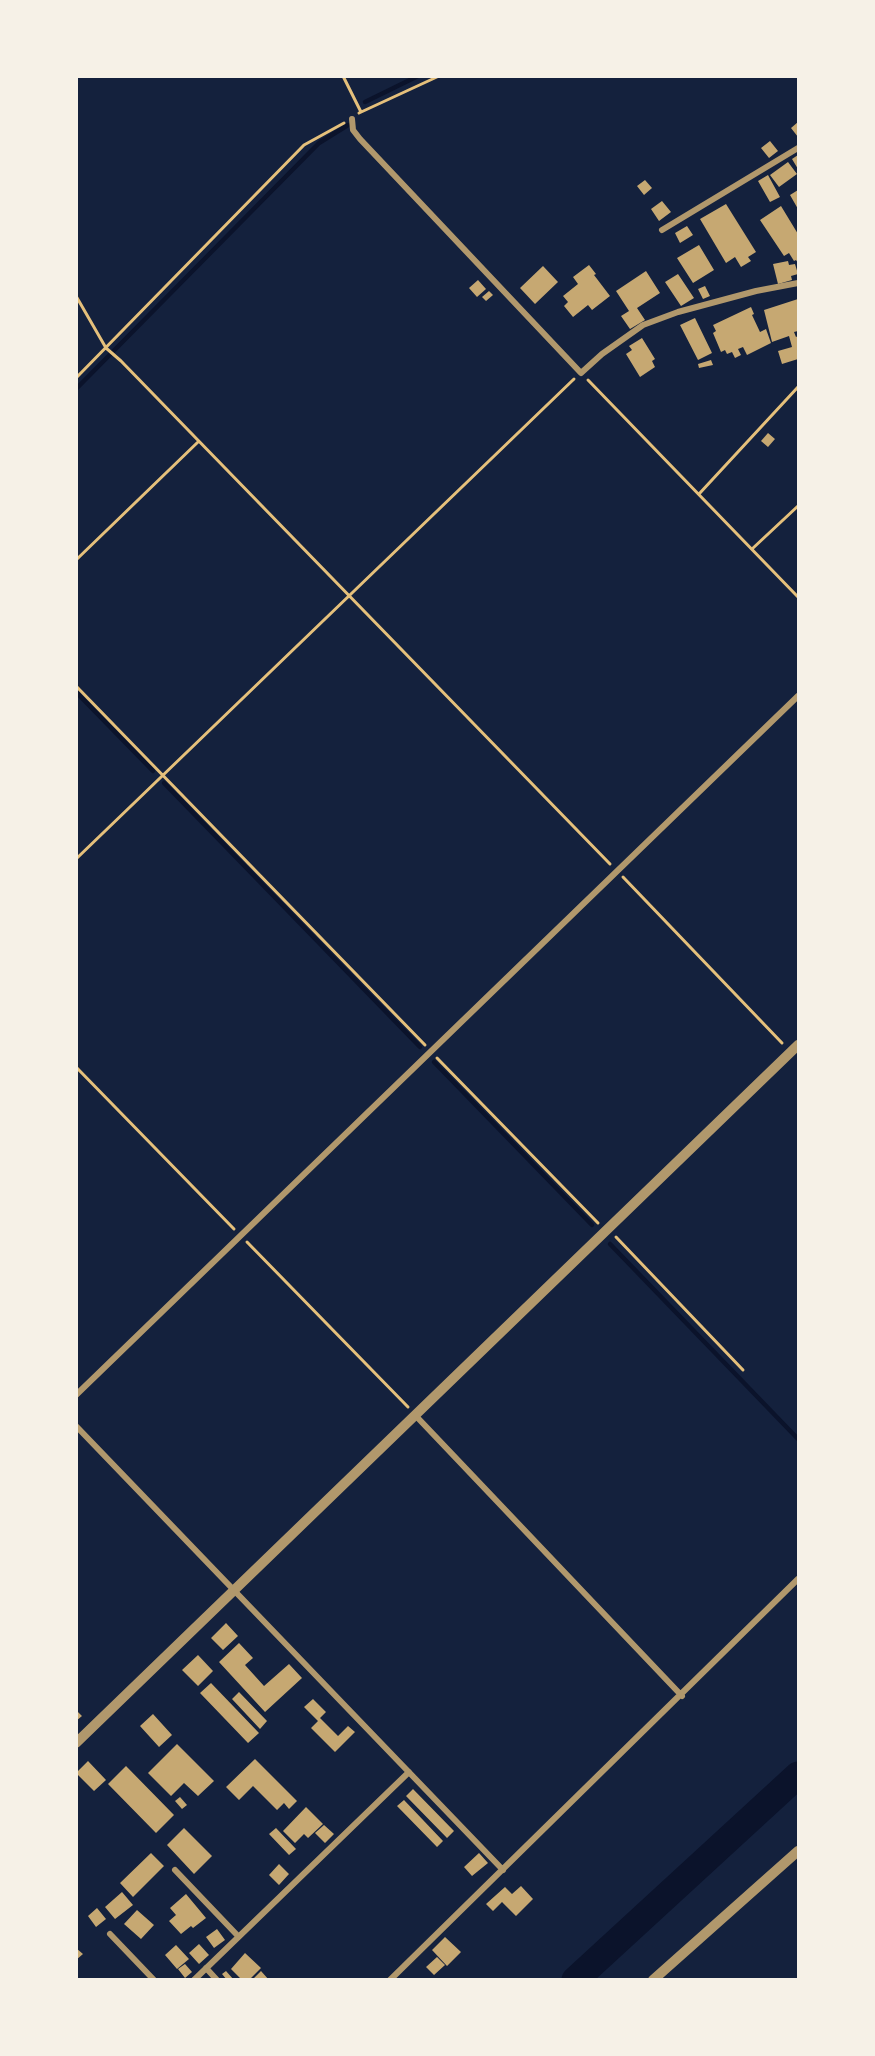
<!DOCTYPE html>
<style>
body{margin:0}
#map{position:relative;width:875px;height:2056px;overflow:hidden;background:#14213d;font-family:Lato,sans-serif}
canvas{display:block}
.frame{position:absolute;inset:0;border:78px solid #f6f1e7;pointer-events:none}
</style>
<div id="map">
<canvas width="875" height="2056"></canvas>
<div class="frame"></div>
</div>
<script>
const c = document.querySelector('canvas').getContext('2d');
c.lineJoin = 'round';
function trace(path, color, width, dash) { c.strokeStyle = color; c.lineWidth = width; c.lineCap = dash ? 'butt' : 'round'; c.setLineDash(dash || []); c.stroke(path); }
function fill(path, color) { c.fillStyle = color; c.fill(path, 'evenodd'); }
trace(new Path2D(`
 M365,102L418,76
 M76,389L319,143L348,125
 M76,692L153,771
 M164,783L420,1047
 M434,1062L592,1225
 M610,1244L798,1439`), '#0b132b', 4.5);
trace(new Path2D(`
 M575,1980L798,1775`), '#0b132b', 27);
fill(new Path2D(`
 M798,122V137L791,128Z
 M770,141L778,151L769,158L761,148Z
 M798,155V169L792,159Z
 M788,162L797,174L779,187L770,175Z
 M768,175L780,197L770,202L758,181Z
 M645,180L652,188L644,195L637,186Z
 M798,190V209L790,195Z
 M662,201L671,212L659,221L651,209Z
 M726,204L756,252L748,257L751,261L741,267L735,257L726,263L700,219Z
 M781,206L798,234V263L796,260L794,261L789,253L784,256L760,220Z
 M687,226L693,235L680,243L675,233Z
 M699,245L714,270L693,283L677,258Z
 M788,261L789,265L795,264L798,274L791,276L792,280L778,284L773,264Z
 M589,265L596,274L594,275L610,296L592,310L588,305L573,317L564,306L568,302L563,296L578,284L573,277Z
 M543,266L558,282L535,304L520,288Z
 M646,271L660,293L637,308L645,320L630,329L621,316L629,311L616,291Z
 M678,274L694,298L681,306L665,282Z
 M478,280L486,289L477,297L469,288Z
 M705,286L710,296L703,299L698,289Z
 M489,291L493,295L486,301L482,297Z
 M798,299V331L794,332L796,337L798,336V359L782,364L778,351L792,347L789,336L772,342L764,310Z
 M751,307L754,314L752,315L760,332L766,329L771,343L747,355L743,347L738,349L741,355L735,358L732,352L727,354L725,350L721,352L713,333L716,331L713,325Z
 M695,318L712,353L698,360L680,325Z
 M642,338L655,359L652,361L655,367L640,377L626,354L632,350L629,346Z
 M711,360L713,365L699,368L698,364Z
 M768,433L775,439L768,447L761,441Z
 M226,1623L238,1636L223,1650L211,1638Z
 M239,1643L253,1658L245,1665L264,1686L289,1664L302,1678L265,1712L219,1662Z
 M198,1655L213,1671L198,1686L182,1670Z
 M211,1683L259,1733L248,1743L200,1693Z
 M239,1692L267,1721L260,1729L232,1699Z
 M313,1699L326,1712L320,1718L338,1736L348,1726L355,1732L335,1752L311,1728L318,1721L304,1707Z
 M76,1710L82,1716L76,1721Z
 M153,1714L172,1735L159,1747L140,1726Z
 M177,1744L214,1781L198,1796L184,1783L171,1796L148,1773Z
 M255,1759L297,1801L289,1809L284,1803L277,1810L253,1786L239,1800L226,1787Z
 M88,1761L106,1780L94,1791L76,1773Z
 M126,1766L174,1815L156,1833L108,1784Z
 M413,1789L454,1831L447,1838L406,1796Z
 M180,1797L187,1805L182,1809L175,1801Z
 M404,1800L443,1841L437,1847L397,1806Z
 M306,1807L323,1824L308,1838L304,1834L295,1843L283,1831Z
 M324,1825L334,1834L325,1843L315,1833Z
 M184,1828L212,1856L194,1874L167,1845Z
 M276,1828L296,1849L289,1855L269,1834Z
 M151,1853L164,1866L133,1897L120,1883Z
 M479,1853L488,1863L472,1876L464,1867Z
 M279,1864L289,1874L279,1885L269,1875Z
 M521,1886L533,1899L516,1916L502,1902L493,1911L486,1904L505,1887L512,1894Z
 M122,1892L133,1905L115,1919L105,1907Z
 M186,1894L206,1918L193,1928L191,1926L181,1934L169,1921L176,1915L170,1908Z
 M97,1908L106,1919L96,1927L88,1916Z
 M137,1910L154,1925L141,1939L124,1924Z
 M217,1929L225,1940L214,1948L206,1937Z
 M445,1937L461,1952L447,1966L432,1950Z
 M199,1944L209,1955L199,1964L189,1953Z
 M176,1945L189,1959L177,1969L165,1955Z
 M76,1948L83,1954L76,1960Z
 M245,1953L261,1968L249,1980H242L231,1969Z
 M437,1957L445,1965L434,1975L426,1967Z
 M185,1964L192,1972L185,1978L178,1969Z
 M226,1971L234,1980H227L222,1974Z
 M261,1971L269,1980H252Z`), '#c6a872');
trace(new Path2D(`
 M343,76L361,112
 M359,113L439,76
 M76,296L106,348L121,361L610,864
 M76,378L304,145L344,123
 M588,380L798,597
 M699,494L798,387
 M752,549L798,506
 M76,560L198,442
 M76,686L425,1045
 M76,859L574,379
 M623,877L782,1043
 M437,1058L598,1223
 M76,1067L234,1229
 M616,1237L743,1370
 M247,1242L408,1407`), '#e5c07b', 3);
trace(new Path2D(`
 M352,119L353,130L360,139L581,373L602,354L643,325L678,312L756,291L798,283
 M662,230L798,148
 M76,1395L798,696
 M415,1415L682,1696
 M76,1426L503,1870
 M175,1870L238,1936
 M110,1934L154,1980
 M206,1968L217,1980
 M194,1980L409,1772
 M390,1980L798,1579`), '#b1986c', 6);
trace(new Path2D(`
 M76,1743L798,1045
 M653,1980L798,1851`), '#b1986c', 10);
</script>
